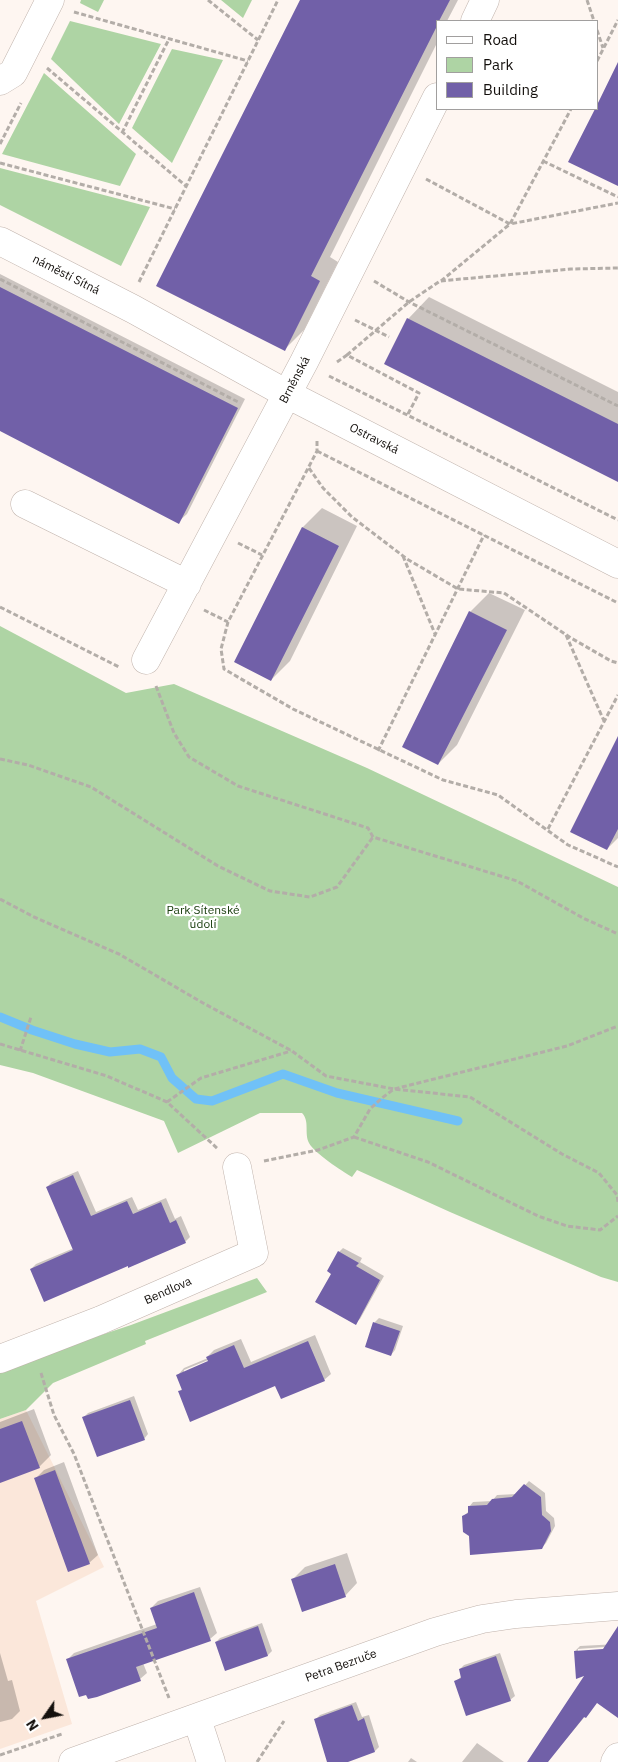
<!DOCTYPE html>
<meta charset="utf-8">
<style>
body{margin:0}
#map{position:relative;width:618px;height:1762px;overflow:hidden;background:#fef6f1;font-family:"IBM Plex Sans",sans-serif}
canvas{display:block}
.legend{position:absolute;left:436px;top:20px;width:162px;height:90px;box-sizing:border-box;background:#fff;border:1px solid #a19f9e;margin:0;padding:6px 9px;list-style:none;font-size:15px;color:#14100d}
.legend li{display:flex;align-items:center;gap:10px;height:25px}
.legend b{width:25px;border:1px solid #a19f9e}
.north{position:absolute;left:20px;top:1692px;width:50px;height:50px;-webkit-text-stroke:4px #fff;paint-order:stroke;rotate:237deg;font-size:14px;font-weight:700;line-height:20px;text-align:center;color:#14100d}
.north::after{content:'';display:block;margin:auto;width:18px;height:22px;background:#14100d;clip-path:polygon(50% 0,100% 100%,50% 72%,0 100%)}
</style>
<div id="map">
<canvas width="618" height="1762"></canvas>
<ul class="legend">
<li><b style="height:6px;background:#fff"></b>Road</li>
<li><b style="height:14px;background:#aed4a4"></b>Park</li>
<li><b style="height:14px;background:#7160a8"></b>Building</li>
</ul>
<div class="north">N</div>
</div>
<script>
const c = document.querySelector('canvas').getContext('2d');
c.lineJoin = 'round';
function fill(path, color) { c.fillStyle = color; c.fill(path, 'evenodd'); }
function trace(path, color, width, dash) { c.strokeStyle = color; c.lineWidth = width; c.lineCap = dash ? 'butt' : 'round'; c.setLineDash(dash || []); c.stroke(path); }
function drawText(font, color, halo, rows, align = 'center') {
  c.font = font + ' "IBM Plex Sans",sans-serif'; c.lineWidth = 4.5; c.setLineDash([]); c.textBaseline = 'middle'; c.strokeStyle = halo; c.fillStyle = color; for (const [text, x, y, turn = 0] of rows) {
    c.save(); c.translate(x, y); c.rotate((+turn || 0) * Math.PI / 180); c.textAlign = isNaN(turn) ? turn : align; if (halo) c.strokeText(text, 0, 0); c.fillText(text, 0, 0); c.restore();
  }
}
fill(new Path2D(`
 M26,1410L104,1567L36,1601L72,1724L0,1749V1419Z`), '#fbe7da');
fill(new Path2D(`
 M81,0H104L98,12L80,3Z
 M221,0H252L243,18Z
 M70,21L161,44L119,124L51,59Z
 M172,49L223,60L172,163L132,128Z
 M44,73L136,154L120,186L2,154Z
 M0,168L150,207L121,266L0,205Z
 M0,626L126,693L174,684L367,768L618,887V1282L601,1277L450,1212L357,1170L352,1177C342,1171 314,1153 309,1143C304,1133 310,1121 302,1113H260L178,1153L164,1121L33,1073L0,1065Z
 M257,1278L267,1292L145,1341L146,1344L53,1383L26,1410L0,1419V1370L47,1353L131,1325Z`), '#aed4a4');
fill(new Path2D(`
 M301,0H458L447,21H437V43L330,257L338,262L304,330L285,349Z
 M0,274L245,399L187,514L178,522L0,430Z
 M429,297L618,392V481L408,319Z
 M322,508L357,526L290,661L271,680L235,662L303,527Z
 M489,593L525,610L457,745L438,764L470,612Z
 M618,739V838L607,849Z
 M78,1171L96,1212L132,1197L138,1210L166,1198L175,1219L181,1216L190,1237L185,1242L128,1264L31,1269L36,1264L74,1248L47,1187L52,1182Z
 M343,1248L362,1258L360,1262L384,1276L360,1319L355,1323L332,1273L339,1252Z
 M379,1318L403,1326L395,1350L391,1355L367,1346L375,1322Z
 M315,1335L331,1374L324,1380L179,1392L183,1388L178,1375L184,1368L208,1358L207,1357L214,1350L241,1339L251,1362ZM213,1358L214,1360L184,1373V1370Z
 M134,1396L148,1434L144,1439L84,1417L88,1413Z
 M34,1409L51,1455L39,1467L0,1482V1422Z
 M64,1462L98,1555L89,1563L35,1479L44,1470Z
 M529,1481L545,1493L546,1511L554,1518L555,1526L546,1543L541,1548L471,1535L463,1517L469,1511V1507L473,1502L492,1501L497,1495L517,1494Z
 M347,1553L357,1583L345,1596L292,1580L305,1567Z
 M200,1587L217,1633L210,1639L143,1663L147,1673L140,1679L87,1694L68,1659L74,1653L157,1624L151,1608L158,1601Z
 M262,1623L272,1651L268,1655L226,1670L216,1642L220,1638Z
 M618,1644V1646L578,1649V1652L618,1649V1715L597,1702L547,1762H528L587,1674L575,1651L580,1646Z
 M0,1653L8,1681L12,1680L20,1711L12,1719L0,1722Z
 M500,1653L515,1696L510,1700L456,1681L462,1676L460,1669L464,1665Z
 M356,1702L362,1717L369,1715L379,1747L375,1751L344,1762H328L315,1720L320,1715Z
 M477,1743L504,1762H462Z
 M411,1758L417,1762H408Z`), '#0003');
trace(new Path2D(`
 M0,1017L32,1030L75,1044L110,1052L140,1049L161,1057L172,1078L196,1099L212,1101L283,1074L337,1093L458,1121`), '#70c1f7', 9);
fill(new Path2D(`
 M300,0H450L439,21H437V26L311,276L320,281L285,351L156,286Z
 M618,62V186L568,162L595,109H597V105Z
 M0,287L238,408L179,524L0,431Z
 M407,318L618,424V482L384,364Z
 M302,527L339,546L271,681L234,662Z
 M469,611L507,630L438,765L402,747Z
 M618,736V829L607,850L570,832Z
 M73,1175L91,1216L127,1201L133,1214L161,1202L170,1223L176,1220L186,1243L128,1268V1266L44,1302L30,1269L73,1250L46,1187Z
 M338,1251L359,1263L356,1266L380,1280L356,1325L315,1302L331,1274L327,1271Z
 M373,1322L400,1331L391,1356L365,1347Z
 M308,1341L325,1381L281,1399L275,1386L190,1422L178,1391L182,1390L176,1375L208,1361L206,1357L234,1345L244,1368Z
 M130,1400L145,1440L97,1457L82,1417Z
 M22,1421L40,1468L0,1483V1429Z
 M55,1470L90,1564L68,1572L34,1478Z
 M524,1484L541,1497L542,1515L550,1522L551,1531L542,1549L470,1555L469,1536L463,1532L462,1516L468,1513V1506L487,1505L492,1499L512,1497Z
 M335,1564L346,1597L302,1612L291,1579Z
 M194,1592L211,1641L136,1667L141,1681L97,1697L88,1699L86,1695L79,1697L66,1659L157,1628L150,1608Z
 M258,1626L268,1656L225,1671L215,1642Z
 M618,1626V1718L597,1703L586,1718L584,1717L548,1762H527L584,1676L576,1679L574,1651L603,1649Z
 M496,1656L511,1701L466,1716L454,1681L461,1678L459,1669Z
 M352,1705L358,1721L364,1718L375,1752L348,1762H327L314,1719Z`), '#7160a8');
const minor = new Path2D(`
 M475,21L485,0
 M0,81L13,73L50,0
 M0,241L133,309L287,394L618,564
 M25,504L187,584
 M146,660L304,362L437,97
 M0,1359L101,1320L254,1253L237,1167
 M197,1719L211,1762
 M73,1762L435,1632L482,1619L516,1614L618,1606
 M615,1762L618,1757`);
trace(minor, '#c0b3ac', 29);
trace(new Path2D(`
 M208,0L258,40
 M587,0L594,21
 M74,12L248,61
 M597,30L603,48
 M597,61L618,20
 M47,68L186,186
 M122,133L169,39
 M0,144L21,103
 M543,161L618,197
 M0,163L175,209
 M426,179L510,224L618,203
 M0,279L240,403
 M374,281L409,302L618,406
 M441,281L510,224L571,109
 M139,282L278,0
 M355,320L389,337
 M337,362L347,355
 M329,376L618,520
 M408,414L419,393L347,355L409,302L440,281L571,269L618,268
 M317,441V451L228,622L221,649L224,669L293,709L443,780L498,795L568,845L618,867
 M317,451L618,603
 M309,468L323,488L352,517L407,559L458,589L504,593L571,638L611,661L618,663
 M238,543L262,555
 M403,556L435,634
 M0,607L119,667
 M204,610L228,622
 M566,635L604,721
 M156,686L174,733L189,757L238,786L368,828L373,837L517,881L583,918L618,934
 M378,751L484,535
 M0,759L28,765L91,787L218,866L270,891L310,897L337,887L373,837
 M548,829L618,695
 M0,899L34,917L119,954L203,1003L292,1051L326,1076L394,1089L470,1097L562,1154L599,1173L617,1195L618,1202
 M0,1044L107,1076L167,1102L218,1149
 M20,1051L31,1017
 M167,1102L201,1078L291,1051
 M354,1137L428,1162L538,1216L567,1226L600,1230L618,1216
 M264,1161L318,1150L354,1137L370,1109L382,1098L394,1089L567,1046L618,1026
 M41,1373L54,1415L74,1454L169,1698
 M0,1755L62,1734
 M257,1762L284,1721`), '#b3ada8', 3, [5, 2.5]);
trace(minor, '#fff', 28);
drawText('12px', '#14100d', '#fff', [
 ["náměstí Sítná",66,275,27],
 ["Brněnská",295,380,-62],
 ["Ostravská",374,439,27],
 ["Bendlova",168,1291,-24],
 ["Petra Bezruče",341,1666,-20]
]);
drawText('12px', '#1d4011', '#fff', [
 ["Park Sítenské",203,911],
 ["údolí",203,925]
]);
</script>
